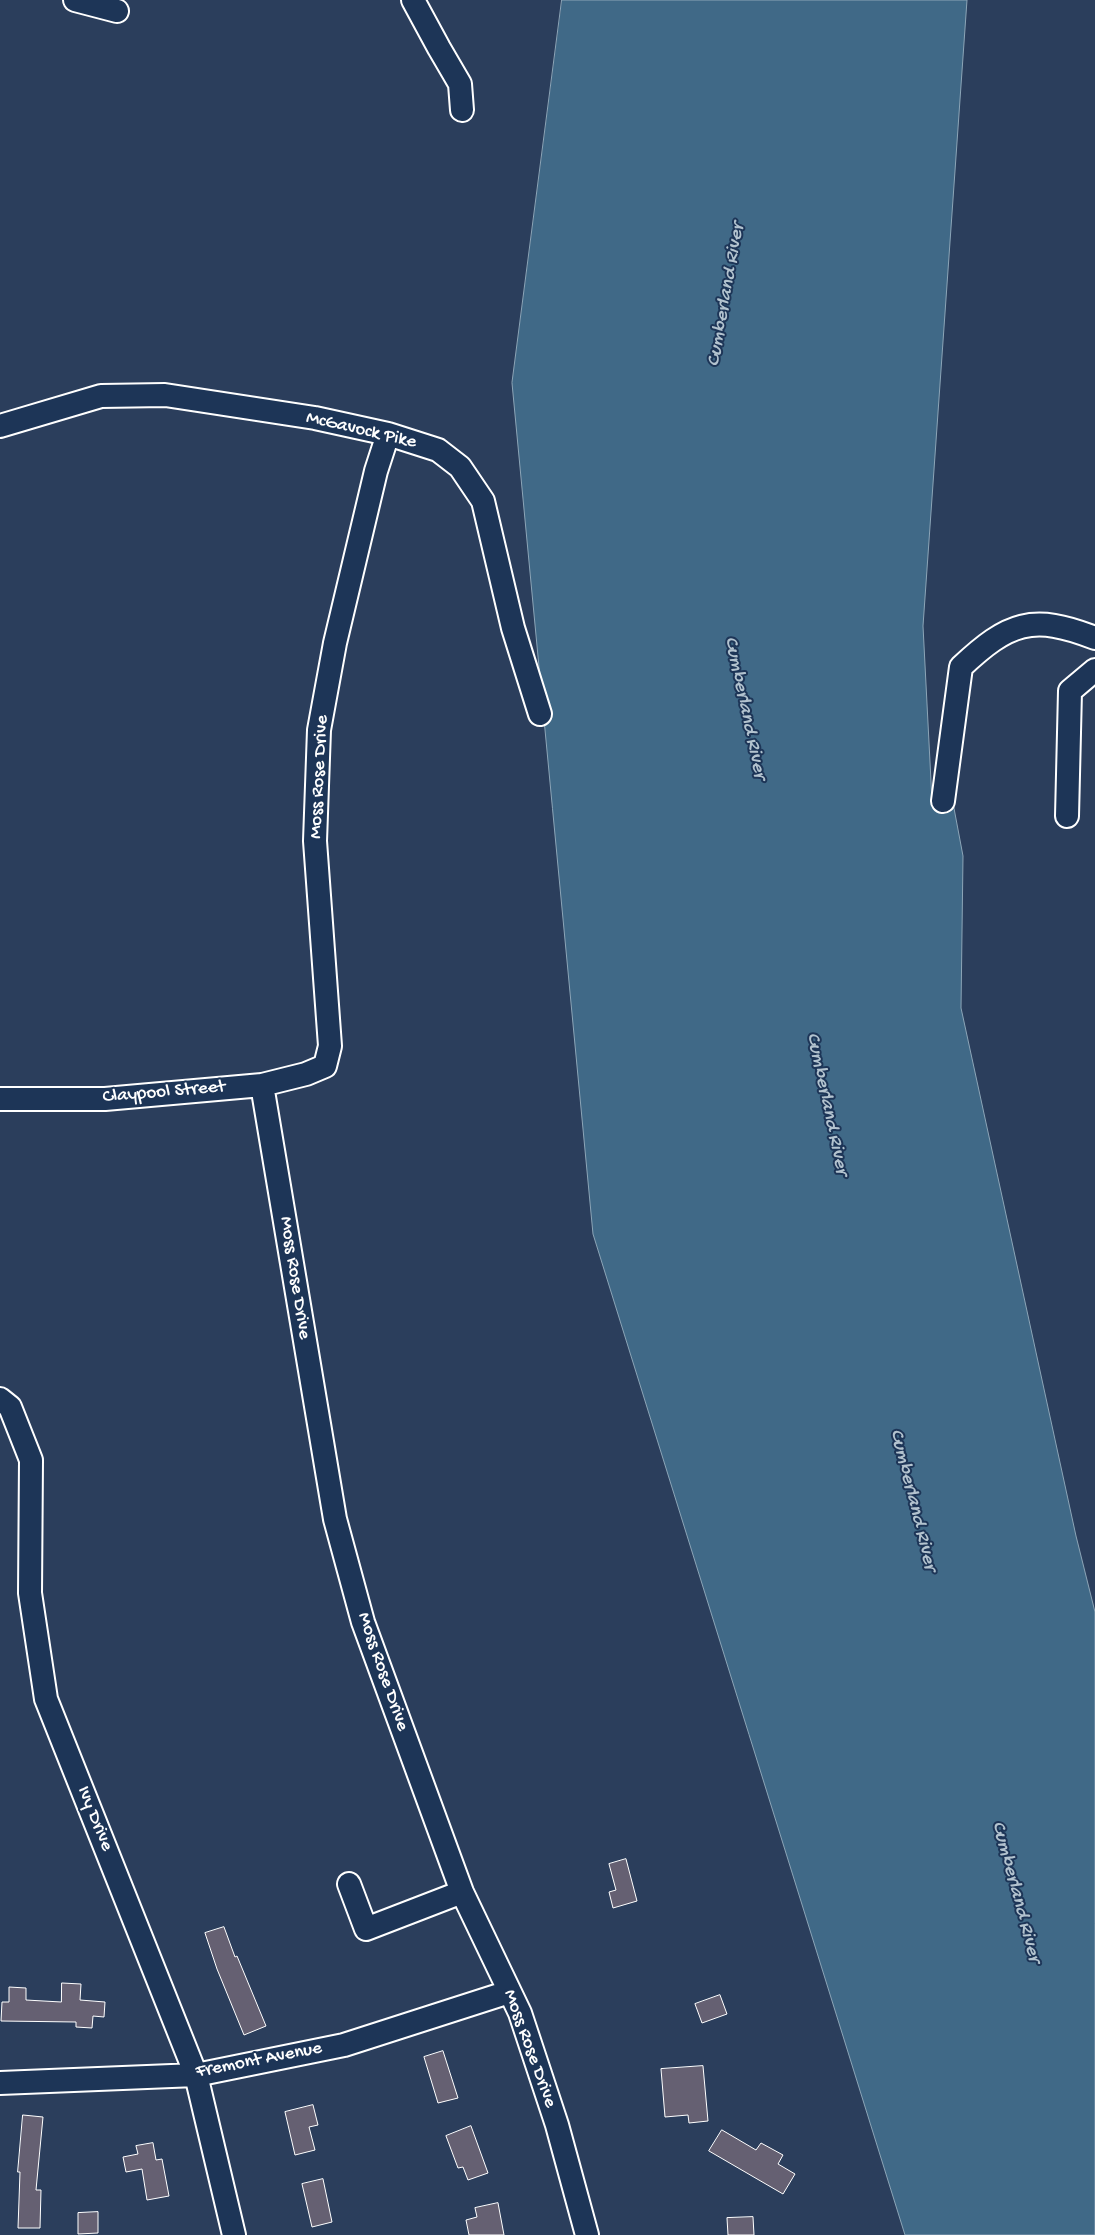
<!DOCTYPE html>
<style>
body{margin:0}
canvas{display:block;background:#2b3e5c}
</style>
<canvas width="1095" height="2235"></canvas>
<script>
const c = document.querySelector('canvas').getContext('2d');
c.lineJoin = 'round';
function fill(path, color) { c.fillStyle = color; c.fill(path, 'evenodd'); }
function trace(path, color, width, dash) { c.strokeStyle = color; c.lineWidth = width; c.lineCap = dash ? 'butt' : 'round'; c.setLineDash(dash || []); c.stroke(path); }
function drawText(font, color, halo, rows, align = 'center') {
  c.font = font + ' "Gochi Hand",sans-serif'; c.lineWidth = 4; c.setLineDash([]); c.textBaseline = 'middle'; c.strokeStyle = halo; c.fillStyle = color; for (const [text, x, y, turn = 0] of rows) {
    c.save(); c.translate(x, y); c.rotate((+turn || 0) * Math.PI / 180); c.textAlign = isNaN(turn) ? turn : align; if (halo) c.strokeText(text, 0, 0); c.fillText(text, 0, 0); c.restore();
  }
}
const water = new Path2D(`
 M562,0H967L923,626L932,801L953,803L963,856L961,1008L1076,1536L1095,1612V2235H905L593,1234L512,383Z`);
fill(water, '#406987');
trace(water, '#8ca5b7', 1);
const building = new Path2D(`
 M626,1859L637,1901L613,1908L609,1892L616,1890L609,1864Z
 M224,1927L235,1957L237,1956L266,2026L244,2035L217,1969L205,1933Z
 M62,1983L81,1984L80,2000L105,2002L104,2017L93,2016L92,2028L76,2027V2022L1,2021L2,2002H9V1987L26,1988V2000L61,2002Z
 M720,1995L727,2014L702,2023L695,2004Z
 M443,2051L458,2098L438,2103L424,2057Z
 M703,2066L708,2121L689,2123L688,2115L665,2117L661,2069Z
 M313,2105L318,2125L309,2127L315,2150L295,2155L285,2112Z
 M23,2115L43,2117L36,2190H41L40,2228H18L20,2172H18Z
 M471,2126L488,2173L468,2180L463,2167L458,2168L446,2136Z
 M722,2130L756,2150L761,2143L783,2155L778,2164L795,2174L783,2194L709,2151Z
 M153,2143L156,2160L162,2159L169,2196L147,2200L142,2169L126,2172L123,2157L138,2154L136,2146Z
 M323,2179L332,2222L312,2227L302,2184Z
 M498,2203L504,2235H469L466,2220L477,2217L475,2208Z
 M98,2212V2233L78,2234V2213Z
 M753,2217L754,2235H728L727,2218Z`);
fill(building, '#656072');
trace(building, '#fff', 1);
const minor = new Path2D(`
 M75,0L117,11
 M413,0L439,48L460,84L462,110
 M0,426L101,396L165,395L315,418L388,434L438,450L460,467L483,501L513,628L540,714
 M943,801L961,667C1008,623 1032,613 1095,638
 M1067,816L1070,691L1095,670
 M262,1085L335,1519L363,1622L462,1892L520,2013L557,2125L587,2235
 M0,1099H105L262,1085L306,1074L325,1066L330,1046L315,841L319,730L335,643L376,471L388,434
 M0,1399L10,1407L31,1460L30,1593L46,1699L196,2075L234,2235
 M349,1884L366,1929L462,1892
 M0,2083L196,2075L344,2045L509,1992`);
trace(minor, '#fff', 26);
trace(minor, '#1d3557', 22);
drawText('19px', '#fff', '#1d3557', [
 ["McGavock Pike",361,431,13],
 ["Moss Rose Drive",320,777,-87],
 ["Claypool Street",164,1093,-5],
 ["Moss Rose Drive",294,1278,81],
 ["Moss Rose Drive",382,1672,71],
 ["Ivy Drive",94,1819,68],
 ["Moss Rose Drive",529,2049,70],
 ["Fremont Avenue",259,2061,-11]
]);
drawText('italic 20px', '#b3c3cf', '#1d3557', [
 ["Cumberland River",727,295,-80],
 ["Cumberland River",744,708,78],
 ["Cumberland River",826,1104,78],
 ["Cumberland River",912,1500,76],
 ["Cumberland River",1015,1892,75]
]);
</script>
